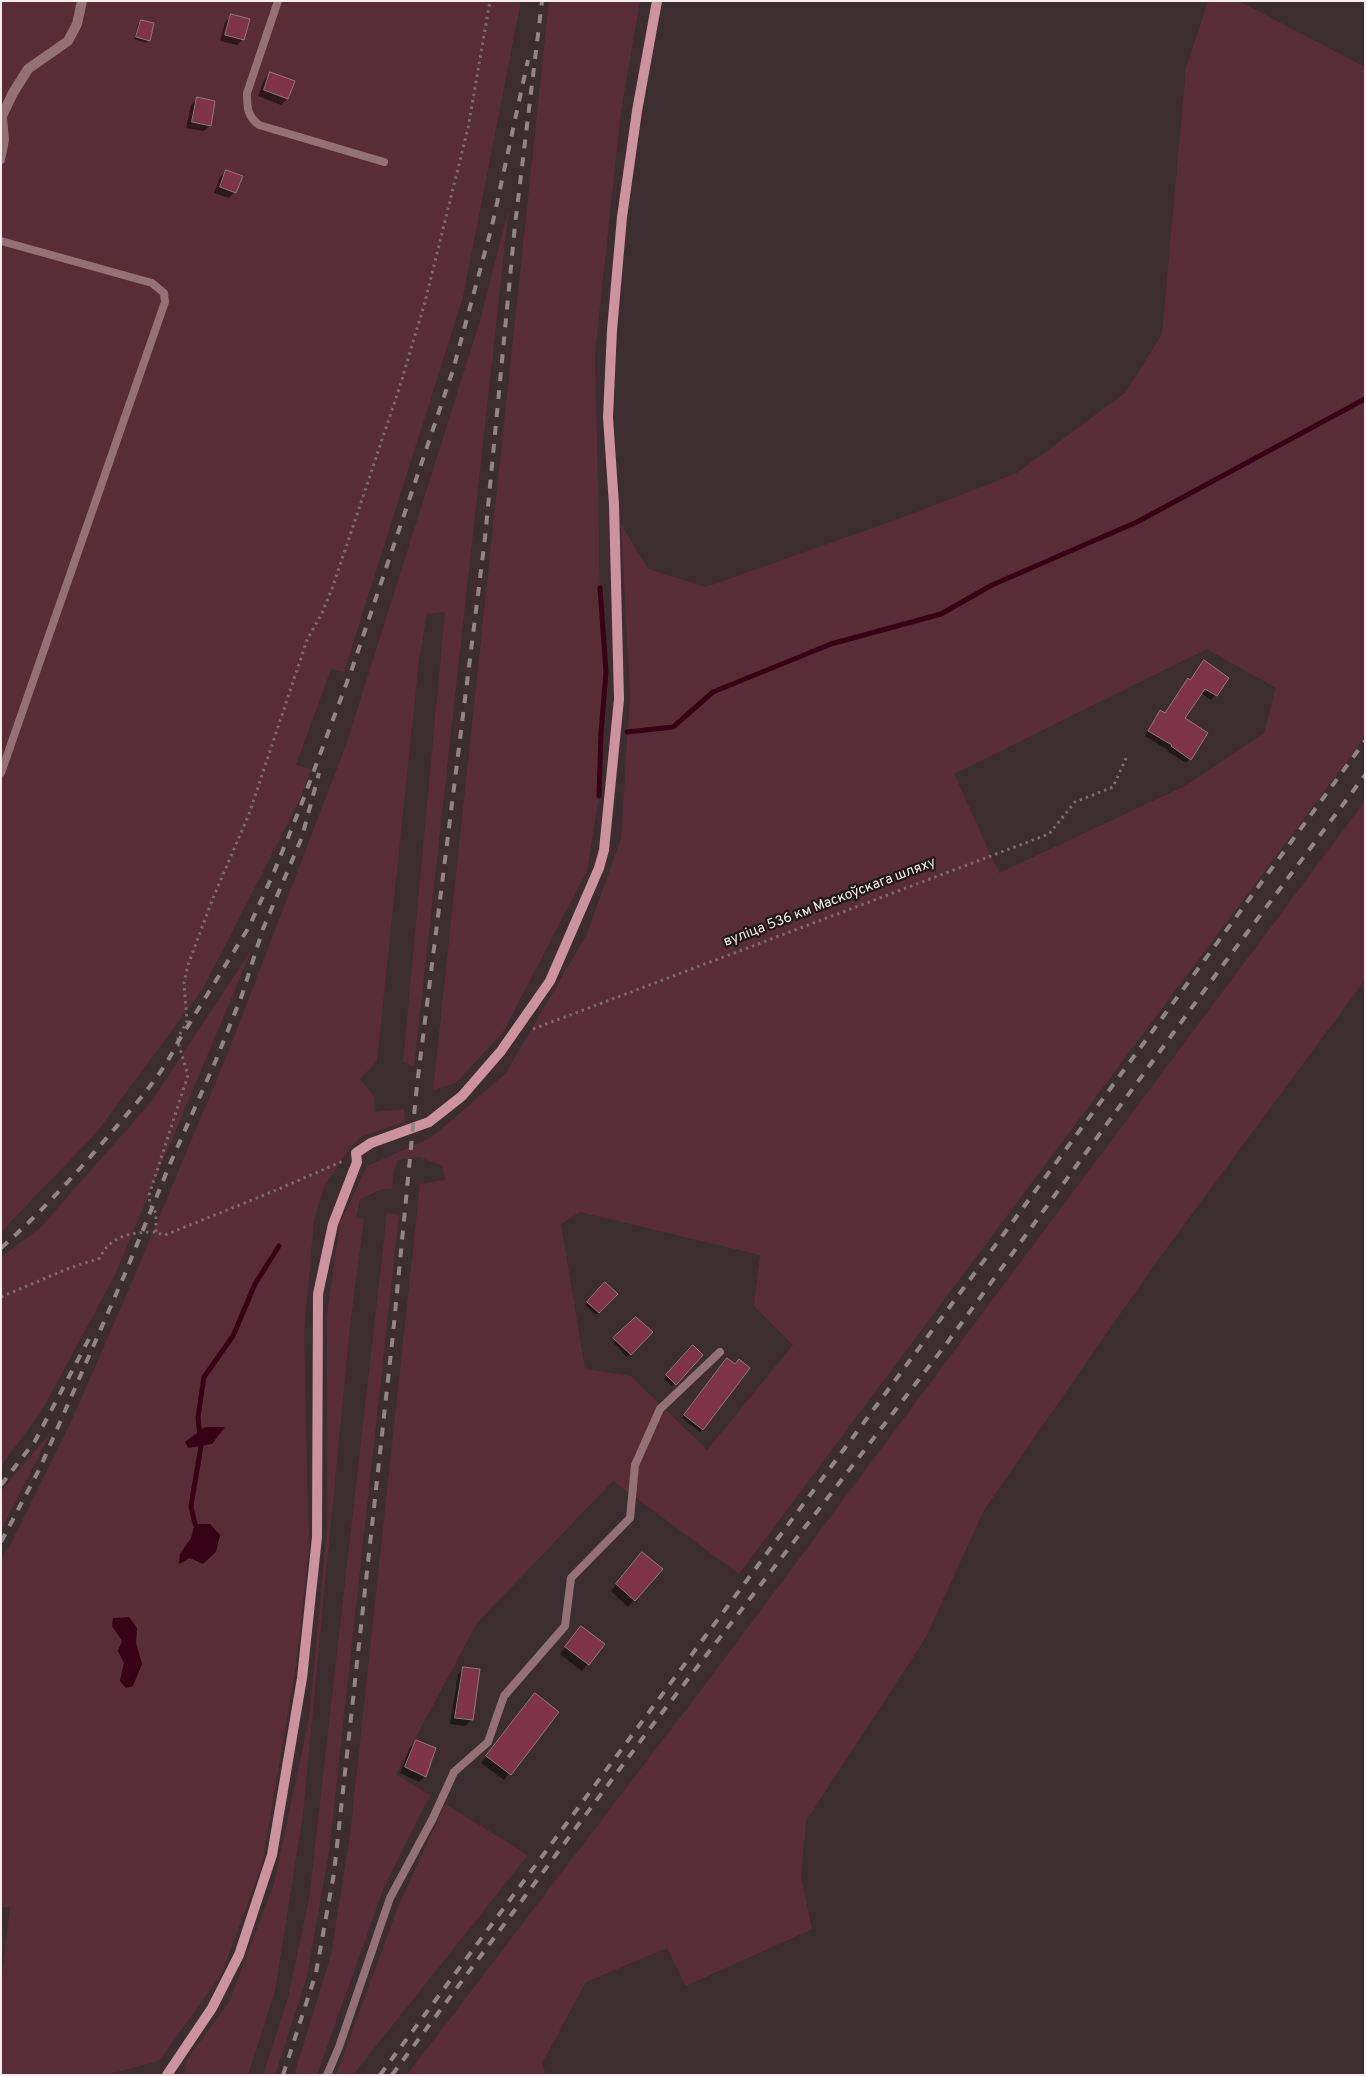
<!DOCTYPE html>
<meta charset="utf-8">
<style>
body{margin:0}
#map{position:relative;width:1366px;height:2076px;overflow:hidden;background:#3c2d30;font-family:Overpass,sans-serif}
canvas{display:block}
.frame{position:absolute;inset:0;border:2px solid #f8eef0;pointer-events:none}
</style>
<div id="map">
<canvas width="1366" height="2076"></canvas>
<div class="frame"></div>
</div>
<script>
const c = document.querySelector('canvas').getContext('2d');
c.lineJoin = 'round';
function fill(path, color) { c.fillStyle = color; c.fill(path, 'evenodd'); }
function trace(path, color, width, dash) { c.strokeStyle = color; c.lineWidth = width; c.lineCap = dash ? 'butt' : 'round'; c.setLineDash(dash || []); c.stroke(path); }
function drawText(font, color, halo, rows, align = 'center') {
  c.font = font + ' Overpass,sans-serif'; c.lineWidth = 4.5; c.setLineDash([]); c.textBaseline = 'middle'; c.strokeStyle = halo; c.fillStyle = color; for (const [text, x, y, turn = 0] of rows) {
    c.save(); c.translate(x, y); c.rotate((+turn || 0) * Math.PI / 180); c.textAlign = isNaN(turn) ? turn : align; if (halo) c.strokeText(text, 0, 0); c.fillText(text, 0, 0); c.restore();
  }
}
fill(new Path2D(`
 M1,1H521L463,297L344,672L331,669L296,765L311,769L300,799L204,987L97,1132L1,1232Z
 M549,1H640L621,111L595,353L600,588L606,672L601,733L599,796L587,871L503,1032L456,1083L433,1090Z
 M1208,1H1239L1365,67V737L739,1574L613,1481L477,1623L396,1774L430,1795L384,1887L317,2075H294L331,1955L350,1835L420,1184L445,1180L442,1166L420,1157L398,1160L394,1170L392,1189H383L360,1199L356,1218L364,1219L350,1326L303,1814L275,1991L248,2075H185L186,2061L229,2002L274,1884L309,1718L327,1528V1315L340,1223L367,1166L431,1138L505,1074L586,936L621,839L630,695L621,524L648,569L706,587L909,515L1017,473L1126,392L1162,334L1186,68ZM1207,649L1276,688L1264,733L1187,785L999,873L954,774ZM580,1212L760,1255L754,1306L793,1345L707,1450L631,1376L585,1369L561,1224Z
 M509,208L414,1067L403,1062L445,612L427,614L419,660L377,1061L360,1079L374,1097V1112L404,1109L405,1122L362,1136L349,1149L324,1187L314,1221L304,1331L309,1549L296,1665L262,1865L221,1975L159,2061L105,2075H1V1985L10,1907H1V1559L8,1549L71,1422L132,1282L229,1050L346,745L479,324ZM195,1524L203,1564L190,1558L179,1563L180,1554L191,1538ZM137,1628L136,1643L142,1664L120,1681L124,1663L118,1651L122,1641Z
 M1365,801V980L1152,1268L984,1510L926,1637L806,1821L801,1877L812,1929L686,1986L667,1948L586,1982L542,2063L546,2075H407L707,1682Z
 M253,947L114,1277L41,1412L1,1466V1257L40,1228L152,1101Z
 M387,1213L399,1215L329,1852L307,1976L275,2075H263L288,1998L309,1899Z
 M51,1432L1,1530V1491Z
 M445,1804L528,1855L353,2075H336L398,1907Z`), '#582d38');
fill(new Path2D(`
 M205,1427H225L212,1444L188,1448L185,1442Z
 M195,1524H210L220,1535L216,1552L203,1564L190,1558L179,1564L180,1554L191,1538Z
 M129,1617L137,1628L136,1643L142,1664L133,1686L126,1688L120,1681L124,1663L118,1651L122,1641L112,1626L113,1618Z`), '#370215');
fill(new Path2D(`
 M231,16L243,39L237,45L220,41L225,22Z
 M141,21L148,40L146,43L134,39L138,24Z
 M271,73L287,99L281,105L258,96L264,80Z
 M197,99L210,125L204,131L186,128L191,105Z
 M227,171L235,192L229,198L214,193L220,177Z
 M1204,662L1227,678L1211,700L1201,693L1183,718L1190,759L1186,763L1167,751L1168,750L1145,736L1156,716L1161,712L1164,714L1184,684L1190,681Z
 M605,1284L616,1294L596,1315L585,1305Z
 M636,1318L652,1332L627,1357L612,1341Z
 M693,1347L701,1355L672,1386L664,1379Z
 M725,1362L702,1429L700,1432L682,1418Z
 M642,1554L661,1569L628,1607L611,1591Z
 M581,1628L603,1644L582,1671L560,1654Z
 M464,1668L471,1720L465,1726L450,1724L458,1674Z
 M535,1695L558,1712L504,1780L481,1763Z
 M416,1742L425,1776L419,1782L400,1773L410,1748Z`), '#0007');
trace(new Path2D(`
 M627,732L673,727L713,692L831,644L941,614L992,585L1137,522L1365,399
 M599,796L601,733L606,672L600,588
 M195,1524L191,1506L201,1446L198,1417L204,1377L233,1336L255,1284L279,1246`), '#370215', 5);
const building = new Path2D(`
 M231,14L250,19L244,40L225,35Z
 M141,20L154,23L150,41L136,37Z
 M270,72L295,81L288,99L264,90Z
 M197,97L215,101L211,126L192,122Z
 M226,170L243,176L236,193L220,187Z
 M1204,660L1229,678L1217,696L1205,689L1185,718L1208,733L1191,760L1171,746L1172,745L1148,731L1160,710L1165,713L1188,678L1190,680Z
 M605,1282L618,1294L599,1313L587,1302Z
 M636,1317L653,1332L631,1355L613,1338Z
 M693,1345L703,1355L676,1385L666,1375Z
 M727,1358L735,1364L739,1359L750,1368L703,1430L684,1415Z
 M642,1552L663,1569L635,1601L616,1584Z
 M581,1626L605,1644L589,1665L565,1647Z
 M463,1667L480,1669L473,1720L455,1718Z
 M535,1693L559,1712L511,1775L486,1756Z
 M416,1740L436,1748L426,1777L405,1767Z`);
fill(building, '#7e3348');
trace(building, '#8d7a7e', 1);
trace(new Path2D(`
 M533,1029L1049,834L1075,802L1113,787L1127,756
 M156,1232V1213L150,1205L149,1195L188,1075L178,1042V1038L187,1021L184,983L188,965L213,898L249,814L307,640L322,613L333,586L399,389L425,302L468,128L490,1
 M1,1297L67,1269L100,1258C109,1236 132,1232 154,1232C158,1232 161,1235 165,1235L267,1194L343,1161`), '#796b6e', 3, [2.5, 4]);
trace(new Path2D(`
 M278,1L247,93C247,107 247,116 259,125L384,162
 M1,160L5,140L3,118
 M1,241L152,283L164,293L165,302L1,773
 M327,2075L339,2047L390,1898L433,1818L454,1772L488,1742L504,1696L565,1626L571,1578L630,1518L635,1465L660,1409L720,1352`), '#947077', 8);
trace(new Path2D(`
 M1,118L13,93L28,69L68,41L77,24L82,1`), '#947077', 10);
trace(new Path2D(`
 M167,2075L212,2008L239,1955L272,1855L302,1678L317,1537L318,1294L333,1224L357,1162L356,1153L371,1143L429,1122L462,1096L501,1051L550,981L599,868L604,850L619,699L614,505L608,417L612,330L622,217L637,111L657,1`), '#cc929e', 10);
trace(new Path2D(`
 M1,1248C43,1211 81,1168 117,1126C140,1099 163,1073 178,1042L249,927L274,872L300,808L353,666L453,370L492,226L528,60
 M1,1485L35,1441L91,1335
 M1,1542L40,1468L124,1276L170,1164L216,1060L242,995L263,929L302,837L319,773
 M283,2075L316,1973L334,1873L393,1334L417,1085L485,538L515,225L542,1
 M380,2075L1017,1216L1365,741
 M392,2075L651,1727L947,1343L1220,969L1365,775`), '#928588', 4, [9, 9]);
drawText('14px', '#f8eef0', '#1f1819', [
 ["вуліца 536 км Маскоўскага шляху",830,903,-21]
]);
</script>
